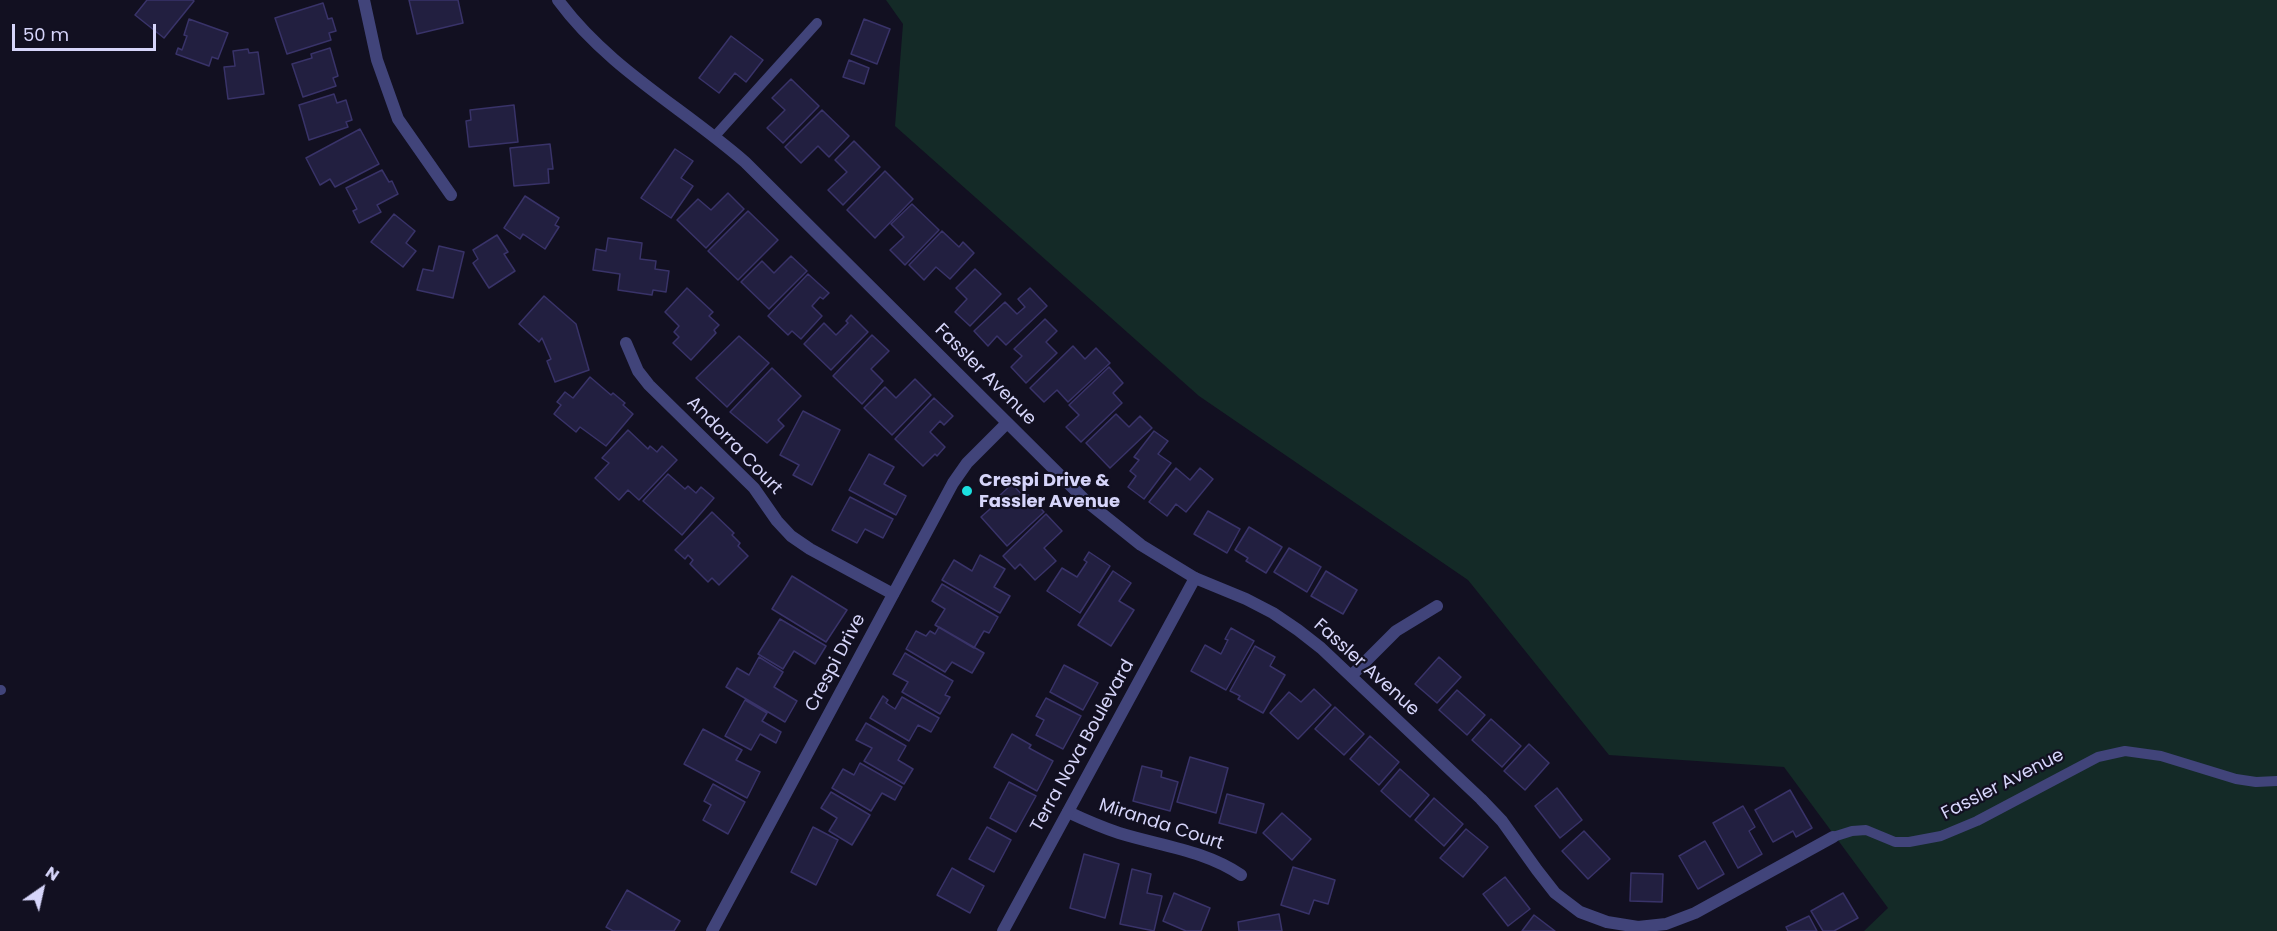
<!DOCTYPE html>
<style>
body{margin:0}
#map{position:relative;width:2277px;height:931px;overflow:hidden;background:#121021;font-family:Poppins,sans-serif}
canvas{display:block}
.north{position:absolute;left:12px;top:859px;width:60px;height:60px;-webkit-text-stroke:4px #121021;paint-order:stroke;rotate:34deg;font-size:16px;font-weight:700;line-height:24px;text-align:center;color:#d6d5fa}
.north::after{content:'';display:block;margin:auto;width:21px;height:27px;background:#d6d5fa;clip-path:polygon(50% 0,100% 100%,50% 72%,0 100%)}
.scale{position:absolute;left:12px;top:24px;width:144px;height:27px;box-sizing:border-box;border:3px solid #d6d5fa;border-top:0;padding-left:8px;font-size:18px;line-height:21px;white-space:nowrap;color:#d6d5fa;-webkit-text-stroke:4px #121021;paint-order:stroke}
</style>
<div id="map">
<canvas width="2277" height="931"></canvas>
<div class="north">N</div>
<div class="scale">50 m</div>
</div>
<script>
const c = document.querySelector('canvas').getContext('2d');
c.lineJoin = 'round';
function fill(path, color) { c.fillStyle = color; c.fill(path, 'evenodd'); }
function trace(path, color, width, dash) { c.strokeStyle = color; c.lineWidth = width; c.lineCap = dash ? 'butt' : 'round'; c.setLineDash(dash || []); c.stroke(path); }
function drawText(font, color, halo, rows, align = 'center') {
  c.font = font + ' Poppins,sans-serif'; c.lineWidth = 4.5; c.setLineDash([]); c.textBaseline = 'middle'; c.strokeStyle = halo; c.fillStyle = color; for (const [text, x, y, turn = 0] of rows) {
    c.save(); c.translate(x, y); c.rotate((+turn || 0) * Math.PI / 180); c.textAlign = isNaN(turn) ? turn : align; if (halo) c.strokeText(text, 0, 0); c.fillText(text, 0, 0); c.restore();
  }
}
fill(new Path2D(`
 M886,0H2277V931H1864L1888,908L1784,767L1609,755L1468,580L1199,396L895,126L903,24Z`), '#142a27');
const building = new Path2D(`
 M147,0H193L194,1L164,38L135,15Z
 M409,0H458L463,23L417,34Z
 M323,3L328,19L332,18L336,31L329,33L331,40L287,54L275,18Z
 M189,19L228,33L218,59L212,57L209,66L176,54L178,48L182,50L187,36L184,35Z
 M864,19L890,29L877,64L851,54Z
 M731,36L763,60L746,82L735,73L719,93L699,78Z
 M330,48L338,76L333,78L336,86L303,97L292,64L312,58L311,54Z
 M248,49L249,53L258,52L264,94L228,99L224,67L235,66L233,51Z
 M849,60L869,68L864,84L843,77Z
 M791,79L819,106L783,143L767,128L785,110L772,98Z
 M334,94L337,103L346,100L352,120L346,122L348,127L309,140L299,105Z
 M514,105L518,142L469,147L466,121L471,120L470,110Z
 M822,110L849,136L829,157L818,146L801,163L785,147Z
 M360,129L379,164L335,187L330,179L320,185L306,158Z
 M854,141L880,167L843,205L828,190L847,172L835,160Z
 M550,144L553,169H548L549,183L514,186L510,148Z
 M675,149L693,161L681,178L693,186L671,218L641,198Z
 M382,170L389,182L392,181L398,194L377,205L381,212L359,223L353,211L357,209L346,188Z
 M885,171L913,199L875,238L847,210Z
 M728,193L744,209L706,248L677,220L698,199L711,210Z
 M525,196L559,218L555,225L559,227L545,249L523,234L520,239L504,228Z
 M912,204L939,230L905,265L890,250L904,237L891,224Z
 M748,211L778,240L738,280L708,251Z
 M394,214L415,231L406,243L416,251L403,267L371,242Z
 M942,231L959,247L963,242L974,253L950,279L936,267L924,280L909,265Z
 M497,235L508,252L504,254L515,271L489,288L473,263L478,259L473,250Z
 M608,238L642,243L640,259L656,261L655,269L669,271L666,292L653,290L652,295L618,290L620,274L593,270L596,249L606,251Z
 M439,246L464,252L453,298L417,290L423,269L433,271Z
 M791,256L807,271L769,309L741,282L762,261L774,273Z
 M975,269L1001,294L970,326L955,312L967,299L956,288Z
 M808,274L829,293L823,299L820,297L812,306L822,316L801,339L792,331L788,335L768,316Z
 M687,288L713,312L709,316L719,325L714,330L716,333L691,360L673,343L679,337L674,332L679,326L665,312Z
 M1030,288L1047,306L1006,345L997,336L988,346L974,331L1005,302L1017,314L1025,307L1018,299Z
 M544,296L576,324L589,370L555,382L547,361L551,359L542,338L539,342L519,324Z
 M851,315L868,332L831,370L804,344L824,323L836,335L848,323L846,321Z
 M1045,319L1057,331L1046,342L1057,353L1026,383L1011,367L1022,356L1014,349Z
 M872,335L889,351L871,369L883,381L862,404L833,376Z
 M739,336L769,363L727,407L696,378Z
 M1073,346L1085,359L1096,348L1110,363L1068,402L1057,390L1044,402L1030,388Z
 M1109,367L1123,383L1113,393L1122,403L1081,442L1066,427L1079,415L1069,405Z
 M772,368L801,396L778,420L784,426L767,443L730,412Z
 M590,377L611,395L613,393L625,403L623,405L633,414L606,446L580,427L576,432L554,414L561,405L557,402L565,392L573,398Z
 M915,379L931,395L892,435L864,408L885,387L896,398Z
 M934,398L953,416L944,425L940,421L930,432L945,447L937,456L935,454L923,466L895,439Z
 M803,411L840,430L812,485L793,475L799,465L780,455Z
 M1116,414L1129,427L1140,416L1152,428L1110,468L1086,443Z
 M628,430L648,449L650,446L657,452L662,446L677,460L639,500L628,490L619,500L595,478L609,463L602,458Z
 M1154,431L1168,441L1158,454L1171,463L1144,499L1128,487L1136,476L1130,471L1139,460L1134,457Z
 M869,454L894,467L884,484L906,496L896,515L849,490Z
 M1176,468L1190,480L1200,468L1213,479L1186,512L1176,504L1167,516L1149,502Z
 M668,474L685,489L688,486L696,493L701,487L714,498L682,535L643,501Z
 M1012,484L1025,498L1028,495L1044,512L1007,546L981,517L999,501L997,498Z
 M850,497L893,519L883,538L865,529L857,543L832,530Z
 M1208,511L1240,529L1227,553L1194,534Z
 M712,512L734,533L732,535L740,543L738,546L748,556L719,585L712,578L708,582L690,564L693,560L688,555L685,559L675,550Z
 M1046,514L1062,531L1044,548L1056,561L1035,580L1020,564L1015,569L1003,556Z
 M1249,527L1282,547L1266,573L1246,561L1248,558L1235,550Z
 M1289,548L1321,567L1307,592L1274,572Z
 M1089,552L1110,566L1080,613L1047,591L1062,568L1077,577L1087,562L1084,560Z
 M980,555L1005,569L994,587L1010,596L1000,613L942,580L954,560L972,571Z
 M1113,571L1131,583L1119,601L1134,610L1111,646L1078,625Z
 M1326,571L1357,590L1343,614L1311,596Z
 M792,576L847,610L826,642L772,609Z
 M942,584L998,617L989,633L984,631L974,648L935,625L945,609L932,601Z
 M780,619L826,646L815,664L794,651L783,669L758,654Z
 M939,627L984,653L972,673L952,662L945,672L906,649L916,631L926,636L930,631L935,634Z
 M1231,628L1254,641L1226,690L1191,671L1205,645L1221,654L1228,640L1225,639Z
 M1255,646L1275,657L1270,666L1285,675L1263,713L1238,699L1240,696L1230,691Z
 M905,653L953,681L945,695L950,697L940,714L902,692L908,682L893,674Z
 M759,657L783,672L774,687L797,701L785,722L726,687L737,668L749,675Z
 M1439,657L1461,677L1437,703L1415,684Z
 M1064,665L1098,683L1083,710L1050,692Z
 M1314,689L1331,705L1298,739L1270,713L1289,692L1301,702Z
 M1457,690L1485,715L1467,735L1439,710Z
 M883,696L888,700L886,703L895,709L902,697L939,718L931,732L918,725L909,741L870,718Z
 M1046,698L1081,716L1063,749L1036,735L1044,720L1036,716Z
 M745,700L767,713L762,721L781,732L776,743L760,734L751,750L725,736Z
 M1335,707L1364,734L1344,755L1315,729Z
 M1491,719L1521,746L1502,767L1472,740Z
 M866,723L906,746L898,760L913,769L904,784L864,761L872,748L856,740Z
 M703,729L742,750L736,760L760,772L747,798L684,764Z
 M1012,734L1031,745L1029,748L1053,761L1037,791L994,767Z
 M1370,736L1399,762L1379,785L1350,759Z
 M1529,744L1549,763L1525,790L1504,771Z
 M1190,757L1228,768L1216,813L1177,802Z
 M860,763L902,787L895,800L882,793L871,811L832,788L843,769L854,775Z
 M1142,766L1162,771L1161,777L1178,782L1170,811L1133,801Z
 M1400,769L1429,795L1410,817L1381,791Z
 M1009,782L1036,796L1016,832L990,818Z
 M713,784L745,802L728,834L703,820L711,805L704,801Z
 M1557,788L1582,820L1560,838L1535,806Z
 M1790,790L1812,828L1796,837L1793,831L1773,842L1755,810Z
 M831,792L870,815L852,845L829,831L837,818L821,808Z
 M1227,794L1264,804L1256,833L1219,823Z
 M1434,798L1463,824L1444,846L1415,820Z
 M1743,806L1755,827L1749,831L1762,854L1738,868L1713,823Z
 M1282,813L1311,839L1292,860L1263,833Z
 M813,827L838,840L816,885L791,872Z
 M987,827L1011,840L994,872L969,859Z
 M1466,829L1488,847L1463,877L1440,858Z
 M1584,831L1610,859L1588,879L1562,851Z
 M1705,841L1724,874L1698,889L1679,856Z
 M1084,854L1119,864L1105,918L1070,908Z
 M1293,867L1335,880L1328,904L1314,900L1309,914L1281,905Z
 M952,868L984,886L970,913L937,895Z
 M1132,869L1151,874L1147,893L1162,896L1154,931L1120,924Z
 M1631,873L1663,874L1662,902L1630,901Z
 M1505,877L1530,909L1508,926L1483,894Z
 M627,890L680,921L674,931H613L606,927Z
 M1174,893L1210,908L1201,931H1186L1163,921Z
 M1843,893L1858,918L1834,931H1823L1811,911Z
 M1279,914L1282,931H1239L1238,922Z
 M1534,915L1555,931H1522Z
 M1809,916L1817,931H1788L1786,927Z`);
fill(building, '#221f40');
trace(building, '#393369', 1.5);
trace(new Path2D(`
 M715,136L817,23
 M0,690H1
 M1833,837L1852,831L1866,830L1895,842H1909L1941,836L1977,821L2098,757L2125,751L2161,756L2236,779L2256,782L2277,781`), '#41447a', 10);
trace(new Path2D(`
 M364,0L377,60L398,119L451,195
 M626,343L638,371L649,385L754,488L777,521L791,536L810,549L893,594
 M1195,578L1246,599L1273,613L1298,630L1321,648L1481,799L1502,821L1537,870L1555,893L1580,912L1607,922L1638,927L1666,924L1695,913L1833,837
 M1351,676L1396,631L1437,606
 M1068,812C1085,820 1101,827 1119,833C1161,846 1204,850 1241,875`), '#41447a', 12);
trace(new Path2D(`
 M558,0C608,68 682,107 745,162L1086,501L1141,545L1195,578L1003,931
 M712,931L953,483L967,463L1007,423`), '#41447a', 12);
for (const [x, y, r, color] of [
 [967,491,6,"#1bdfe0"]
]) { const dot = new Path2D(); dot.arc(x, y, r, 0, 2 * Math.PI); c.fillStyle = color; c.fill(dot); trace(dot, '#121021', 2); }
drawText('18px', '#d6d5fa', '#121021', [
 ["Fassler Avenue",985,375,45],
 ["Andorra Court",734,446,46],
 ["Crespi Drive",836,663,-62],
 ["Fassler Avenue",1366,668,42],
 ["Terra Nova Boulevard",1083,746,-61],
 ["Fassler Avenue",2003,785,-27],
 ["Miranda Court",1161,825,18]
]);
drawText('bold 18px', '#d6d5fa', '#121021', [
 ["Crespi Drive &",979,481],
 ["Fassler Avenue",979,502]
], 'left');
</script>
